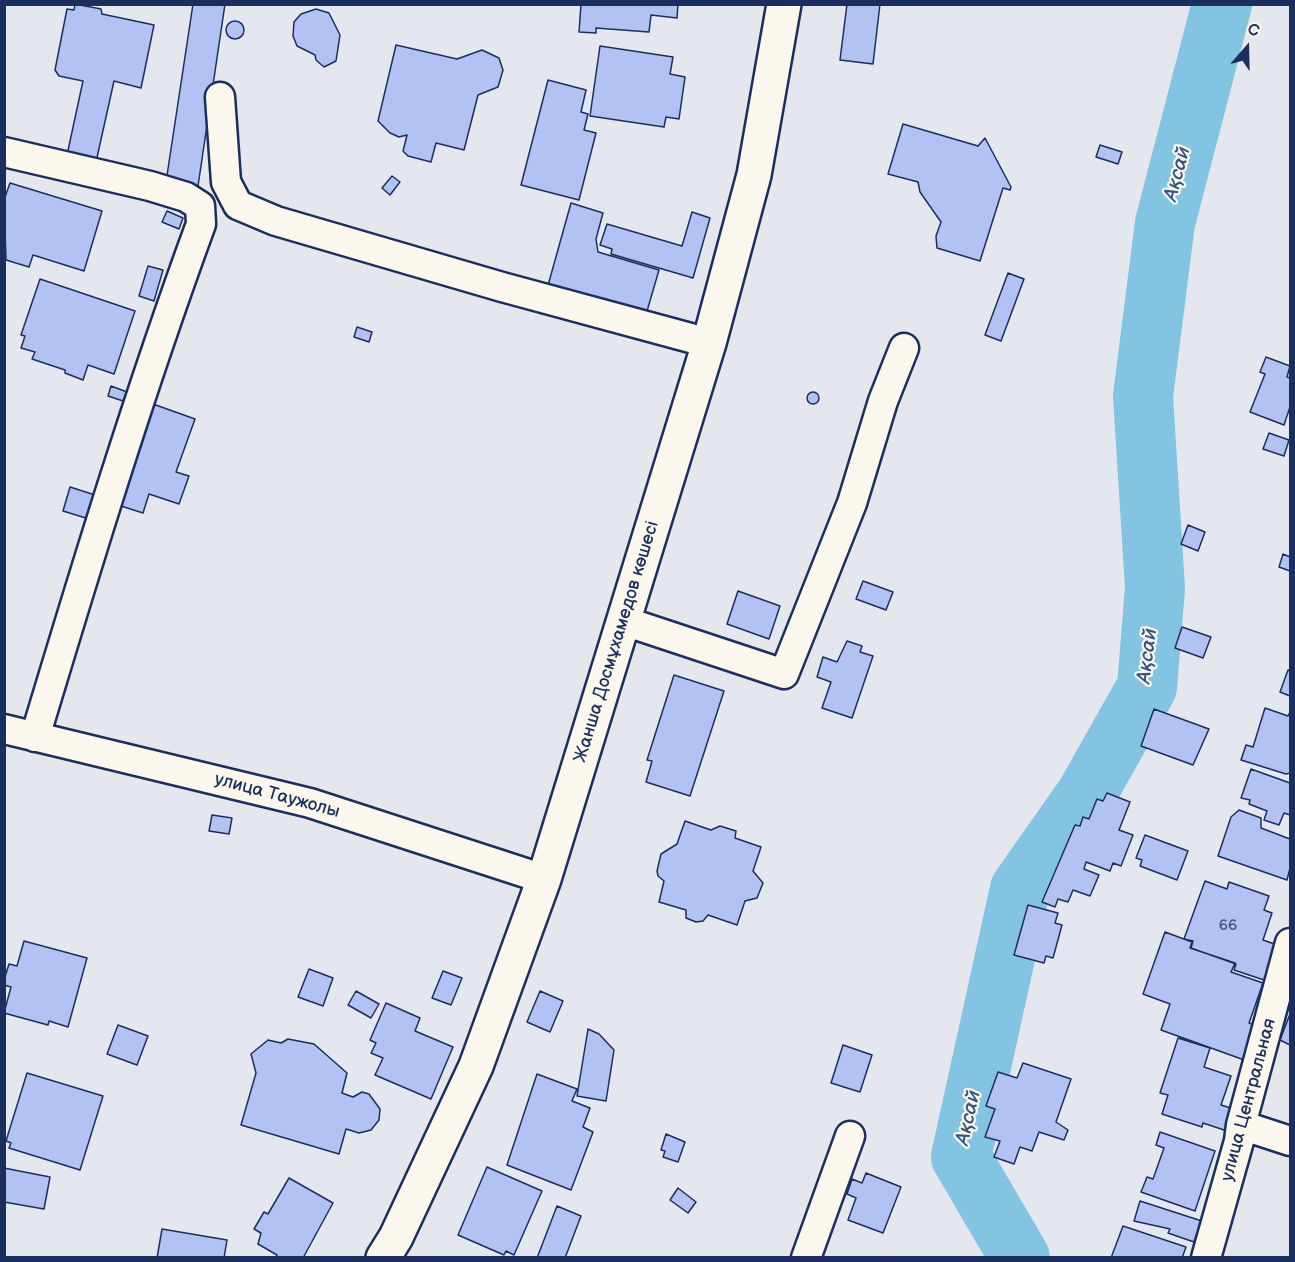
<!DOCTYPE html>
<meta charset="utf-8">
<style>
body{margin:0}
#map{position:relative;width:1295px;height:1262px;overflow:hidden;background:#e5e7ee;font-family:"Balsamiq Sans",sans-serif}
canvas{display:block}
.frame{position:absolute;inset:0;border:6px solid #1b2f5e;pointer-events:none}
.north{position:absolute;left:1217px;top:18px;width:60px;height:60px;-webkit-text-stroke:4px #fbf7ec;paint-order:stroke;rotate:20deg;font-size:16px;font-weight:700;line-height:24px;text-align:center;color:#1b2f5e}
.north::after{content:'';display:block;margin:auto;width:21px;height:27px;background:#1b2f5e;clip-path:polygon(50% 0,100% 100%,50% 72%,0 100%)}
</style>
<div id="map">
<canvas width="1295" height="1262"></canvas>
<div class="frame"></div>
<div class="north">С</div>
</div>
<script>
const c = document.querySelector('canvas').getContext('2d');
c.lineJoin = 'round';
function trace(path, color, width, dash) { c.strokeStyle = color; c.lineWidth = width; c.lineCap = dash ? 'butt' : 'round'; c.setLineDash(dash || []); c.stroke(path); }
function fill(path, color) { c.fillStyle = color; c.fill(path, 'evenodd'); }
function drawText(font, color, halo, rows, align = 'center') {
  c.font = font + ' "Balsamiq Sans",sans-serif'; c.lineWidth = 4.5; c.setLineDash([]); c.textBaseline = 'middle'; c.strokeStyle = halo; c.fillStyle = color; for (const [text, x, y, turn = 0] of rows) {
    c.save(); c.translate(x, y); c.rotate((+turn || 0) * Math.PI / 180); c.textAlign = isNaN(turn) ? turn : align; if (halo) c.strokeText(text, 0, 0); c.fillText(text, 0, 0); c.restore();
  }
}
trace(new Path2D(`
 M1020,1258L961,1157L1020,889L1086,795L1147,687L1155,588L1143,396L1165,223L1222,4`), '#83c4e3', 60);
const building = new Path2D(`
 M75,4L101,9L102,14L154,25L141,88L114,81L96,162L67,155L83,81L59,76L55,70L67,9L74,10Z
 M193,4H225L198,186L166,182Z
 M581,4H678L677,18L651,15L649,32L596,28V33L579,32Z
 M847,4H880L873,64L840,60Z
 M316,9L329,13L340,35L336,61L324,67L316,60L315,55L297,46L293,36L294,22L301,14Z
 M226 30a9 9 0 1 1 18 0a9 9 0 1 1-18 0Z
 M396,45L457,59L482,50L499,58L503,70L498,87L478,95L464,150L436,143L431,162L408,156L403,151L407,135L399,137L390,133L378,121Z
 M600,46L673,57L670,74L685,77L679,119L666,117L664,127L590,116Z
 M548,80L586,90L581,112L588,114L584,130L596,133L579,200L521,185Z
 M903,124L978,146L985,138L1011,187L1010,190L1003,188L980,261L937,248L936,236L941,222L920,192L918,182L888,174Z
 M1100,145L1122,152L1118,164L1096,157Z
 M392,176L400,182L390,195L382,188Z
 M10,183L102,211L84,271L33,255L29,267L6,260L4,200Z
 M571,203L603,213L596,239L598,252L659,270L645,318L547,289Z
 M167,211L183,218L179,229L162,222Z
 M692,212L710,218L693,278L611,254L612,249L600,245L607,224L682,246Z
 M148,266L163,270L154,301L139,296Z
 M1008,273L1024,279L1001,341L985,335Z
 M40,279L135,311L114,374L88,365L83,380L65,373V370L32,359L35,352L21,348L25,336L21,335Z
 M357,327L372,332L369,342L354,337Z
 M1266,357L1290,366L1287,377L1290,378V407L1284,425L1250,412L1265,374L1260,372Z
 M111,386L130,393L126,402L108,396Z
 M807 398a6 6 0 1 1 12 0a6 6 0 1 1-12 0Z
 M153,404L195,419L176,472L189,476L179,504L149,494L143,513L118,505Z
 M1269,433L1289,440L1284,456L1263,449Z
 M70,487L95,495L89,519L63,511Z
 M1188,525L1205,532L1198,551L1181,544Z
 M1283,554L1290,557V571L1279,567Z
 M863,581L893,592L886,610L856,599Z
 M738,591L780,606L769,639L727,624Z
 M1182,627L1211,637L1203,658L1175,648Z
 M847,641L862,646L860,652L873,656L852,718L822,708L831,682L817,677L823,657L837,662Z
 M1288,670L1290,671V696L1280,692Z
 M674,675L724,691L690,796L646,782L652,761L647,760Z
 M1265,708L1288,716L1290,712V773L1286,774L1241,760L1246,745L1253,747Z
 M1154,709L1209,729L1193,765L1141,746Z
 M1251,769L1290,783V815L1284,813L1279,825L1264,820L1267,811L1249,804L1250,800L1241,798Z
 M1107,793L1130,802L1119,830L1133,835L1121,866L1113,863L1110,871L1086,862L1084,869L1099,875L1090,896L1073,890L1068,902L1058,899L1055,907L1042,902L1075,825L1080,826L1083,817L1089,819L1097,799L1103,801Z
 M1239,810L1261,818V828L1290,839V868L1287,880L1218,856L1231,817Z
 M212,815L232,818L229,834L209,831Z
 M685,821L711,830L720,826L736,831L735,838L761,847L753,871L763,883L757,898L745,901L737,925L708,915L703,921L696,922L686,918V910L659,902L664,881L658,876L657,871L661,854L677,844Z
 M1145,835L1188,851L1177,880L1140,866L1142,860L1136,858Z
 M1205,881L1227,889L1229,882L1269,896L1264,910L1272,913L1263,940L1280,946L1267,981L1234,970L1236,964L1191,948L1193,941L1184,939Z
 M1028,905L1058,913L1055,923L1062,925L1053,958L1046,956L1044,963L1014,955Z
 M1165,932L1192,942L1190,948L1235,963L1231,972L1263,983L1249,1023L1259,1027L1247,1061L1161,1030L1170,1004L1143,994Z
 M24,941L87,958L68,1027L49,1021L48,1025L4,1013L11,987L4,985V980L9,964L17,966Z
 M309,969L333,978L323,1006L298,997Z
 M443,971L462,978L451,1005L432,998Z
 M356,991L379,1004L371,1018L348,1005Z
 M540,991L563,1001L550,1032L527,1022Z
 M386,1003L420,1018L415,1031L453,1047L431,1099L375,1075L383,1058L371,1053L376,1043L370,1040Z
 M1290,1014V1045L1280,1040Z
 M118,1025L148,1036L137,1065L107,1054Z
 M588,1029L599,1034L614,1050L606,1101L577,1096Z
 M1178,1038L1210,1048L1204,1067L1231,1076L1221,1105L1234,1109L1227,1131L1203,1123L1202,1127L1162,1114L1168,1095L1160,1093Z
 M288,1039L314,1044L347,1073L342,1093L353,1097L362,1092L369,1094L380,1109L379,1120L371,1130L359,1133L346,1129L339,1154L241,1125L256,1073L251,1054L268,1040L281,1043Z
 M843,1045L872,1055L860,1092L831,1083Z
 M1023,1063L1071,1079L1056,1122L1068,1130L1064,1140L1039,1132L1032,1151L1020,1147L1014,1164L994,1157L1000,1141L985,1137L995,1109L986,1106L998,1072L1017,1078Z
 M27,1073L103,1096L80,1170L9,1148L11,1143L6,1141Z
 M537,1074L577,1089L572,1101L590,1108L583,1127L593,1132L571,1190L507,1165Z
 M1160,1132L1215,1151L1195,1211L1141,1192L1147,1177L1153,1179L1164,1148L1156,1145Z
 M666,1134L685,1142L678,1162L663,1157L665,1151L661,1150Z
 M487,1167L542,1191L514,1255L506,1251L504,1255L458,1235Z
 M4,1168L50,1177L44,1209L4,1202Z
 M866,1173L901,1187L883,1233L848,1220L856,1198L847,1194L852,1179L862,1183Z
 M289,1178L333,1203L303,1258H276L277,1255L258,1244L261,1233L254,1229L264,1212L268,1214Z
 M678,1188L696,1202L688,1213L670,1200Z
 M1140,1201L1208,1223L1204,1236L1197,1233L1194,1242L1168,1233L1170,1229L1134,1221Z
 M557,1206L581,1216L565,1258H537Z
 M1123,1226L1186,1247L1182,1258H1111Z
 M162,1229L227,1240L224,1258H157Z`);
fill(building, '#b2c2f2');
trace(building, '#1b2f5e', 1.5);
const street = new Path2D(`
 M220,97L226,182L238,205L276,221L502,287L709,343
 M4,152L150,186L186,197L200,206L201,224C139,393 87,564 35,737
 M624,621L784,674L852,503L883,401L904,348
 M4,729L310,803L544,879
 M1241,1125L1290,1141
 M806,1258L850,1136
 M1206,1258L1239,1141L1241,1125L1290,943`);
const secondary = new Path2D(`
 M383,1258L396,1237L476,1066L544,879L709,343L754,175L784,4`);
trace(street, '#1b2f5e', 33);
trace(secondary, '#1b2f5e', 38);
trace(street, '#fbf7ec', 28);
trace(secondary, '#fbf7ec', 33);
drawText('15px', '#415483', null, [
 ["66",1228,926]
]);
drawText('18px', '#1b2f5e', '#fbf7ec', [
 ["Жанша Досмұхамедов көшесі",617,642,-73],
 ["улица Таужолы",277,796,15],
 ["улица Центральная",1249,1100,-75]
]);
drawText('italic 20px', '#35547f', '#fbf7ec', [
 ["Ақсай",1178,174,-75],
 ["Ақсай",1148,656,-83],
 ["Ақсай",969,1118,-77]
]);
</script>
